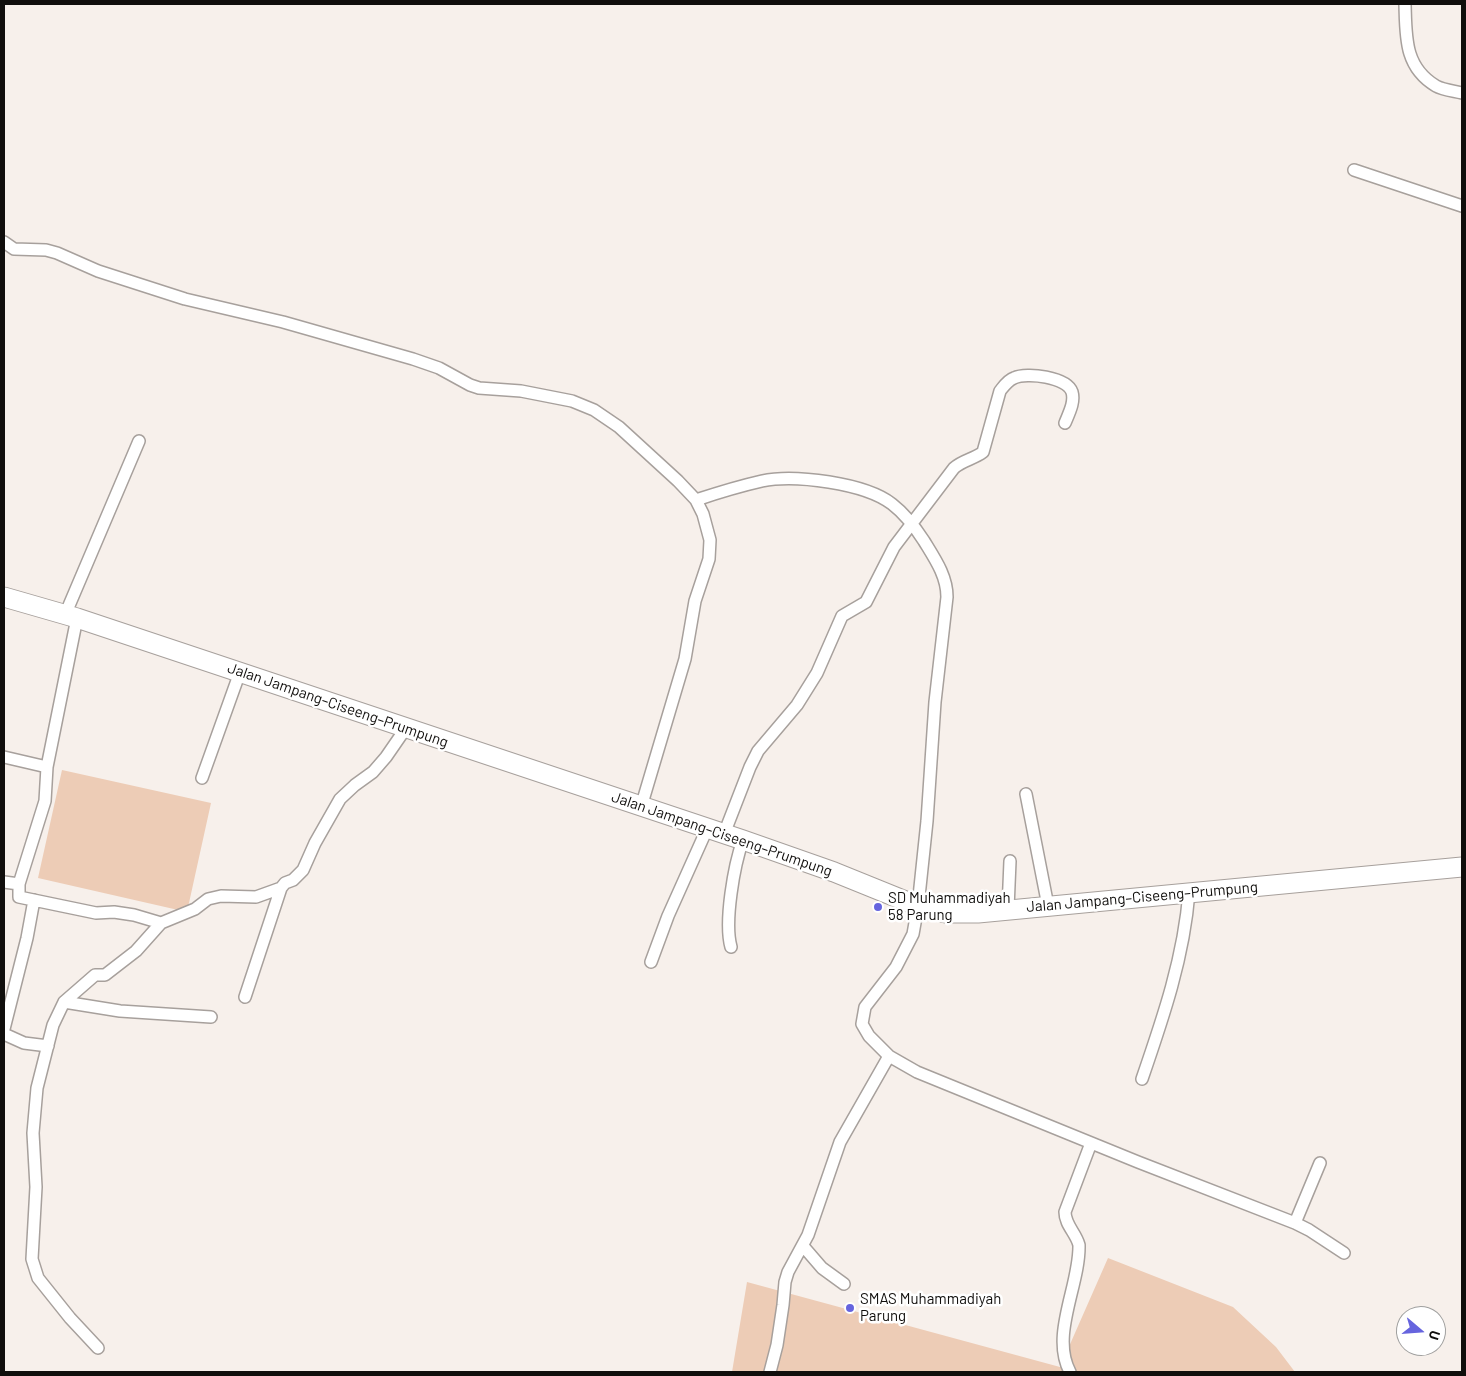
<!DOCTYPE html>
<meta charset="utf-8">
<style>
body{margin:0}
#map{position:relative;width:1466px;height:1376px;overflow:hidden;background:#f7f0eb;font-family:Barlow,sans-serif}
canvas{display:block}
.frame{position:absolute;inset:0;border:5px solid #100e0c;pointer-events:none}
.north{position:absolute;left:1396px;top:1306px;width:50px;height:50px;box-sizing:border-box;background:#fff;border:1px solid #9f9f9e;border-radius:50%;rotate:108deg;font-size:14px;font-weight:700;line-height:20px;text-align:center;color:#100e0c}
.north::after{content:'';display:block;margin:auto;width:18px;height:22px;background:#6664de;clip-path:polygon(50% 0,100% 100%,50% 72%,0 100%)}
</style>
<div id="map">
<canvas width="1466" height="1376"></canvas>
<div class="frame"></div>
<div class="north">U</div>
</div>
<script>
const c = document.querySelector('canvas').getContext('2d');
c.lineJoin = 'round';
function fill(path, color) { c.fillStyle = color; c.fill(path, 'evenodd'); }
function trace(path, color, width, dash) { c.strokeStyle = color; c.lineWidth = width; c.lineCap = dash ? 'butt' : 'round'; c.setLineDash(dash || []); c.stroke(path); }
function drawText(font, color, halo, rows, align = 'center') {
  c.font = font + ' Barlow,sans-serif'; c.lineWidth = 5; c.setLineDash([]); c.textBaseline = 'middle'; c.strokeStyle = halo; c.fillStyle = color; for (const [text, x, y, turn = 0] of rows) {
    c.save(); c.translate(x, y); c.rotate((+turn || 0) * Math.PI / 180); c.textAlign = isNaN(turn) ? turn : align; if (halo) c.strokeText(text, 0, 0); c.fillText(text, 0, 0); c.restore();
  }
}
fill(new Path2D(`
 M62,770L211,803L187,912L38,878Z
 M1108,1258L1233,1307L1276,1347L1295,1372H732L747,1282L1060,1367Z`), '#edccb6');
const street = new Path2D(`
 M1405,4C1406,36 1404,67 1436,86C1443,90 1454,91 1462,93
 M1354,170L1462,206
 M4,242L14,249L46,250L57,253L98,271L185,299L283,322L413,359L439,368L470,385L479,388L521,391L572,401L594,410L619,427L678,481L696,500L703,514L710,540L709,559L695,601L685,659L641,807
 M696,500C717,493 740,486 762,481C794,474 865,483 892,504C905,514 915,527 924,541C935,559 947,576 947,597L935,702L927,821L918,906L913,934L896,967L865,1007L862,1024L869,1036L889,1056L917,1072L1138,1162L1295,1223L1309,1230L1344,1253
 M65,615L139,441
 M77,618L47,767L45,801L19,884V897L96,913L114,912L134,915L161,923
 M4,757L47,767
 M202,778L240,672
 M1026,794L1048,906
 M724,834L750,767L758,751L797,705L817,673L842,616L866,602L894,547L954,468C963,460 974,459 983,452L1000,391C1004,386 1008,380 1014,378C1027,372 1067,377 1072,392C1075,402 1069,413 1065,423
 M4,882L19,884
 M1008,909L1010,861
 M731,947C724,922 734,865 743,840
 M651,962L668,916L707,829
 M245,997L281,888L285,883L293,880L303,870L315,843L340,799L355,785L373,772L386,757L406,728
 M64,1002L120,1011L211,1017
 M4,1029L27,938L34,900
 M4,1034L24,1043L48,1046
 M1142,1079C1163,1018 1184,957 1189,892
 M1295,1223L1320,1163
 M803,1246L822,1268L844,1284
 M98,1348L70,1318L38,1278L32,1259L36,1187L33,1133L37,1088L53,1025L64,1002L95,975H105L136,951L161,923L195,909L208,899L221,896L256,897L281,888
 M770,1372L777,1345L783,1305L785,1282L788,1272L808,1235L840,1142L889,1056
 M1070,1372C1050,1335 1080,1285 1079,1245C1076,1233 1065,1225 1065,1212L1091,1143`);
const primary = new Path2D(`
 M4,597L77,618L743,840L834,872L918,906L946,913H978L1462,867`);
trace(street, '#a7a09c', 14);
trace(primary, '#a7a09c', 21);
trace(street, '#fff', 11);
trace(primary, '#fff', 19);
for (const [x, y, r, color] of [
 [878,907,5,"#6664de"],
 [850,1308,5,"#6664de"]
]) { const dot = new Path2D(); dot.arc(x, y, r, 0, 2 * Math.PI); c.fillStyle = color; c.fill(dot); trace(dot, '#fff', 2); }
drawText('15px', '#100e0c', '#fff', [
 ["Jalan Jampang–Ciseeng–Prumpung",338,705,19],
 ["Jalan Jampang–Ciseeng–Prumpung",722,834,19],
 ["Jalan Jampang–Ciseeng–Prumpung",1142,897,-5]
]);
drawText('15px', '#100e0c', '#fff', [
 ["SD Muhammadiyah",888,898],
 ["58 Parung",888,915],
 ["SMAS Muhammadiyah",860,1299],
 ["Parung",860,1316]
], 'left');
</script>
